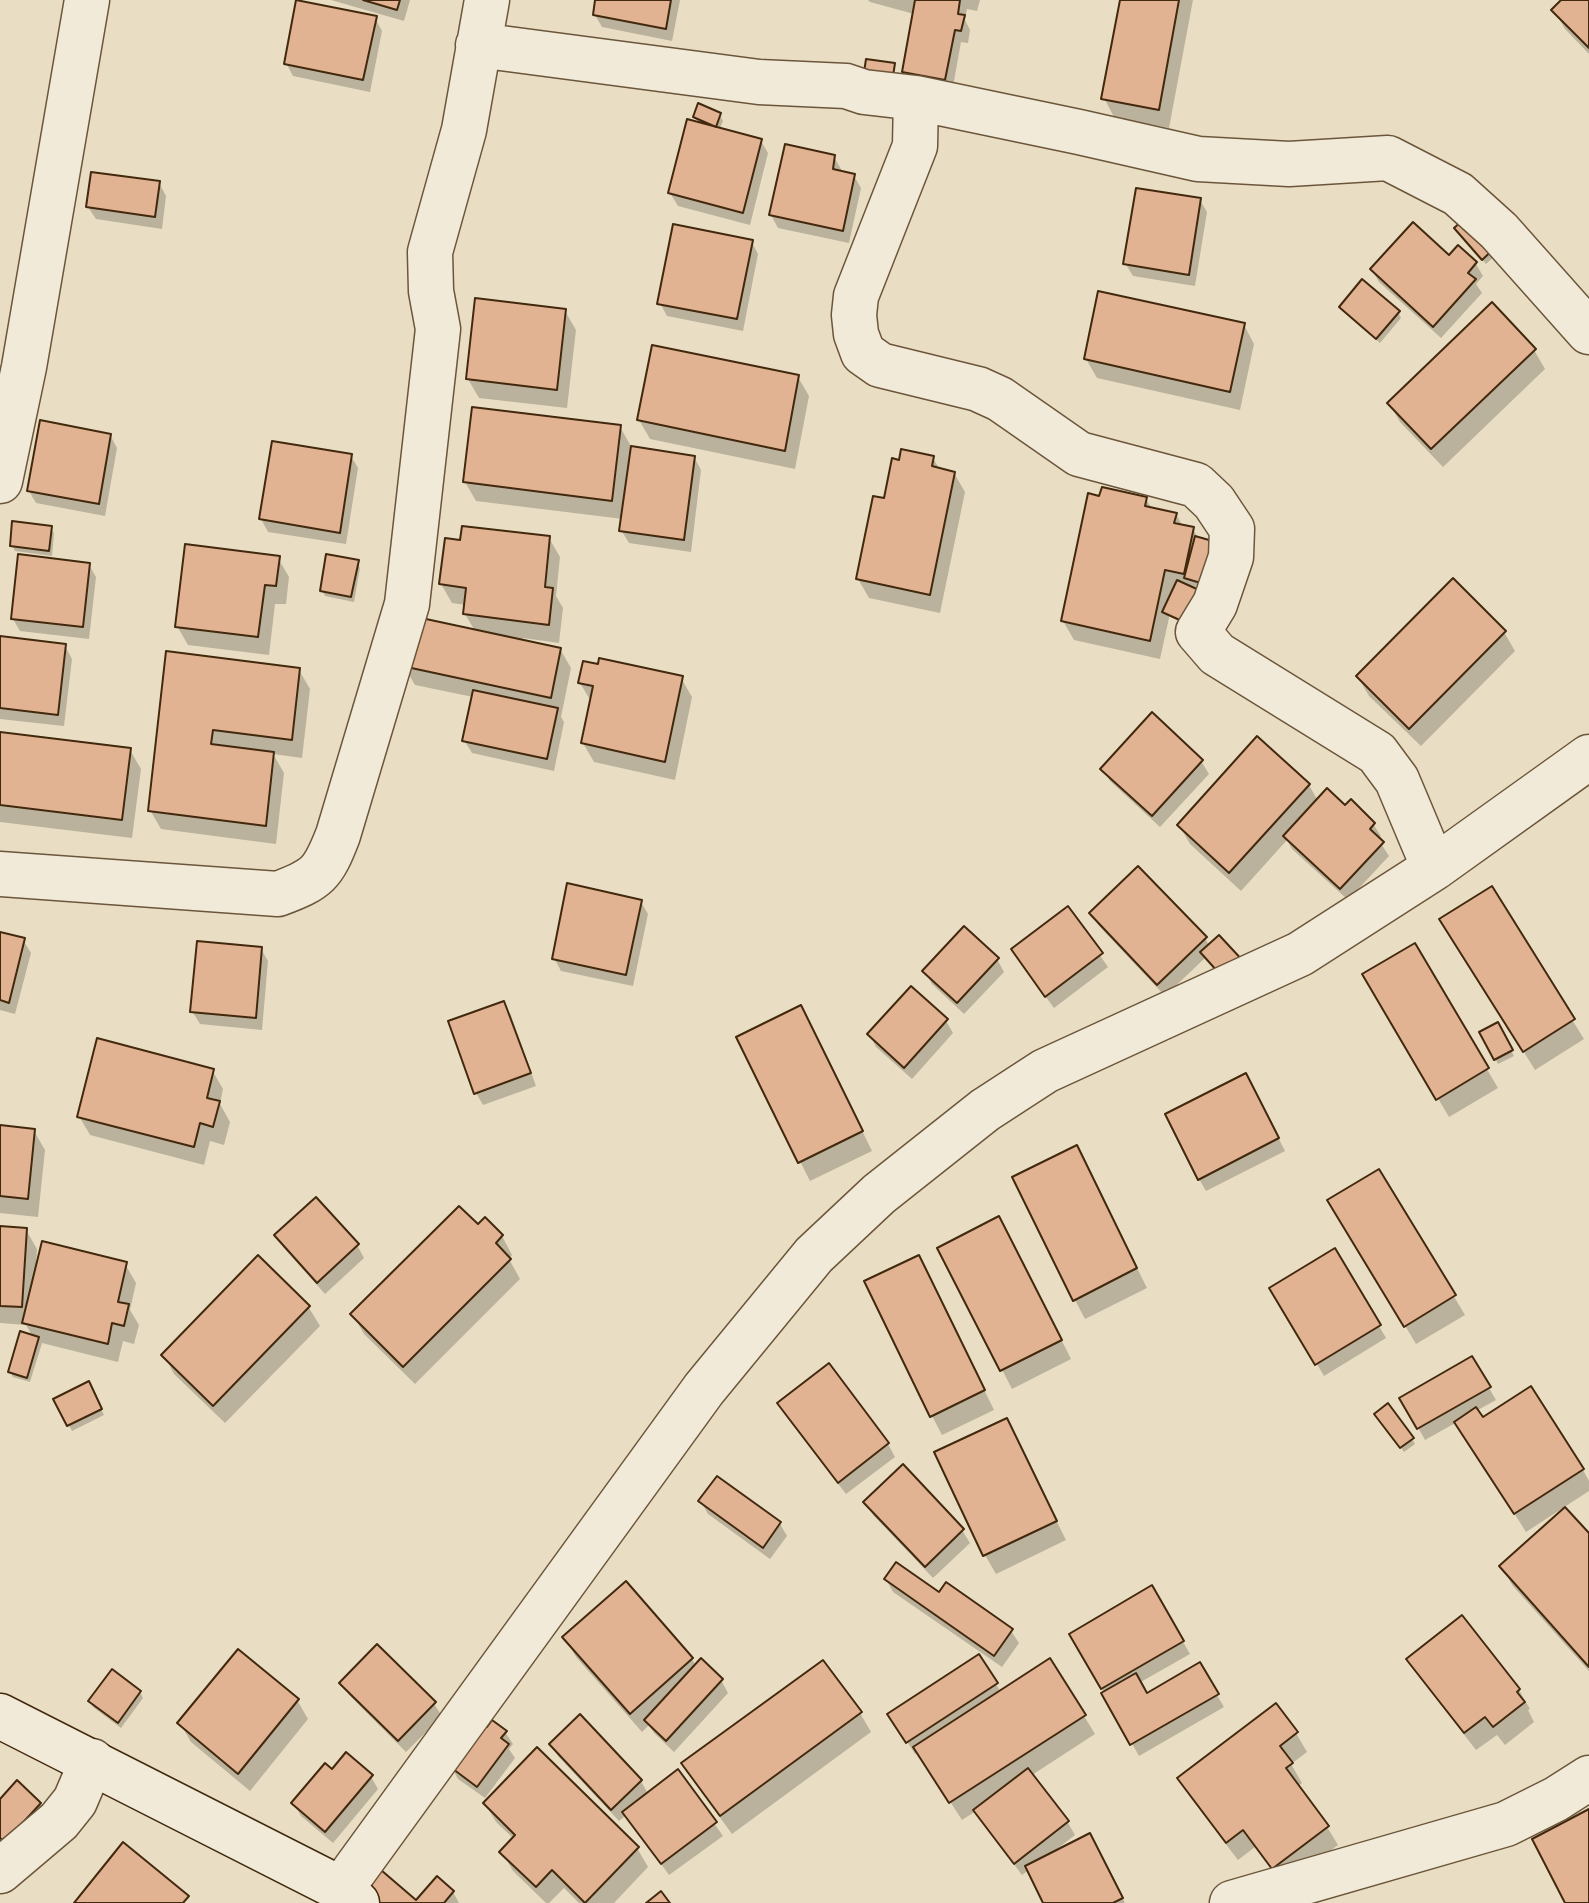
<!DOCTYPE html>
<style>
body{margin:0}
canvas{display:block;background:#e9dec3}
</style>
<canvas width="1589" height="1903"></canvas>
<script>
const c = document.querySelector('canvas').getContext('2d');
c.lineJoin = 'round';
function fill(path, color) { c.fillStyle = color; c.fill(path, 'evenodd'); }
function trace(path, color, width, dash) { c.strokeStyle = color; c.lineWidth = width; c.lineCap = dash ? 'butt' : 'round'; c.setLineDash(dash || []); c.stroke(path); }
fill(new Path2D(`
 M331,0H410L404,21Z
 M597,0H680L672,41L602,27L595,15Z
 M868,0H980L977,11L967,9L965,20L970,30L968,43L961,42L952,92L911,84L904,72L914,14L870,2Z
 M1122,0H1193L1169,128L1114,117L1104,98Z
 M1564,0H1589V54L1565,29L1554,10Z
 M375,18L382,31L370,92L293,76L286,63Z
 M720,115L723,121L719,130L761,141L768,153L750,225L678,206L670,193L699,125L695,117Z
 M834,157L841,169V173L854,176L861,188L849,243L778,228L771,215Z
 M159,183L166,196L162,229L96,219L88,207Z
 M1200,200L1207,212L1195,286L1133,276L1125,263Z
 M1456,229L1502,249L1486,264Z
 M751,241L758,254L743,331L667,316L660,303Z
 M1458,248L1476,264L1483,276L1476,284L1482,293L1441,338L1379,282L1372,270L1449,258Z
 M1341,308L1398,312L1401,318L1380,343L1345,313Z
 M565,311L576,330L567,408L479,398L468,379Z
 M1244,325L1254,344L1240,410L1097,378L1086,359Z
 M1534,350L1545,369L1443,467L1400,422L1389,403Z
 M798,377L809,396L795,469L650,439L639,420Z
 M620,427L631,446L694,457L701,470L691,552L629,543L621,530L623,519L476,501L465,482Z
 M110,435L117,448L105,516L36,503L29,491Z
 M351,456L358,468L346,544L268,532L261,519Z
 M933,458L940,470L954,473L965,492L940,613L869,598L858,579L885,500L901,462Z
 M1146,499L1152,509L1176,514L1183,527L1193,529L1198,538L1207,588L1196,585L1195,590L1169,613V618L1188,626L1169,618L1160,659L1074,640L1063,621Z
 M51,528L54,533L52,556L15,551L12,545Z
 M549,538L560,557L556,596L563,608L559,643L523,638V642L560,649L571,668L561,717L564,722L554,771L472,753L464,740L473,697L415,685L404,666L475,631L465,614L466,605L452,603L441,584L462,542Z
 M278,558L289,577L286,604H275L269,655L188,645L177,626Z
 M357,562L360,568L354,602L325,596L322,590Z
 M89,565L96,577L89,639L20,631L13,619Z
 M1504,632L1515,651L1421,746L1369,696L1358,677Z
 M0,638L65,646L72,659L64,726L0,719Z
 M168,653L299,670L310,689L302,758L273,754L284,773L276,844L161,829L150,810Z
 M681,678L692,697L675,780L594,762L583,743L592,703L580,683Z
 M0,734L130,750L141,769L132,838L0,822Z
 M1201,761L1209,774L1160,827L1110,781L1103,769Z
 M1309,785L1318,801L1345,808L1373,824L1381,836L1378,839L1389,856L1348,900L1292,849L1287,840L1241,891L1190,844L1179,825Z
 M1491,889L1584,1039L1535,1070L1453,938Z
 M641,902L648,914L633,986L561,971L554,958Z
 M1068,909L1108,967L1054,1008L1020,962Z
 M1091,914L1205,938L1230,985L1205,958L1165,996L1099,926Z
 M0,934L23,940L31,953L15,1014L0,1010Z
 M1414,946L1498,1088L1449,1117L1365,975Z
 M261,949L268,961L262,1030L200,1024L192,1011Z
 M997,959L1004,972L964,1014L932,984L925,971Z
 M503,1003L511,1015L536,1086L483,1105L476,1093Z
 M946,1021L953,1033L912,1079L876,1047L869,1034Z
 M1497,1024L1514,1056L1498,1064L1482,1033Z
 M811,1027L872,1151L810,1181L738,1038Z
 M212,1070L223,1089L220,1104L230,1122L224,1145L210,1141L204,1165L90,1135L79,1116Z
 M1253,1088L1285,1151L1206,1191L1199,1179Z
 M0,1127L34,1131L45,1150L38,1217L0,1213Z
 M1087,1167L1147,1288L1085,1319L1075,1300Z
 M1379,1171L1465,1315L1416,1344L1341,1219Z
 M478,1227L502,1236L512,1255L509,1259L520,1279L415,1384L364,1334L353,1315Z
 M0,1228L26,1230L37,1249L36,1266L125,1264L136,1283L130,1310L139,1325L134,1344L123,1341L118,1362L42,1343L30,1382L13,1377L10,1372L33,1337L26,1325L0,1323V1327Z
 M277,1236L357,1245L364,1258L325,1294L284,1248Z
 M1010,1238L1071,1359L1012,1389L940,1249Z
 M1335,1251L1386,1338L1324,1376L1272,1288Z
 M919,1257L994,1410L942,1435L932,1416Z
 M258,1258L309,1308L320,1326L225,1423L174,1374L164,1355Z
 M1472,1359L1496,1400L1476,1411L1482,1420L1583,1470L1589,1481V1491L1526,1532L1457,1422L1425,1440L1402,1399Z
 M828,1366L888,1444L895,1457L846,1494L786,1416L779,1403Z
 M88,1384L104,1415L72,1431L56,1400Z
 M1380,1419L1412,1439L1415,1444L1404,1452Z
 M1006,1420L1066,1540L996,1574L985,1555Z
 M701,1502L780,1524L787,1536L770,1559L708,1514Z
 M866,1502L962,1530L970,1543L933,1578L873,1515Z
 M1564,1508L1589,1536V1671L1512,1585L1502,1566L1565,1510Z
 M886,1579L939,1595L1011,1631L1019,1643L1002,1667L893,1592Z
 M1152,1588L1190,1654L1139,1683L1146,1696L1199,1665L1224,1707L1139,1756L1071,1634Z
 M565,1638L692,1659L696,1666L721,1680L728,1693L674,1752L654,1733L649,1725L642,1732L576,1657Z
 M377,1647L434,1704L442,1716L406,1752L349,1695L342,1683Z
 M978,1657L1001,1692L1084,1716L1095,1734L1032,1775L1068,1823L1075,1835L1053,1852L1054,1854L1096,1848L1125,1903H1046L1029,1870L1022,1875L983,1823L976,1811L962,1820L918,1752L915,1754L897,1726Z
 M1409,1660L1519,1690L1530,1709L1528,1710L1534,1722L1505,1745L1497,1735L1476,1750L1420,1678Z
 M140,1692L143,1698L121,1728L93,1707L90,1701Z
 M297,1700L308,1719L250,1791L191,1742L180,1723Z
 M860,1713L871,1732L732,1834L695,1783L684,1764Z
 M580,1717L641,1781L648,1794L678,1772L723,1836L669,1875L626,1815L619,1821L558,1756L551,1744Z
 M505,1732L513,1744L509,1749L515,1758L485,1798L458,1779L451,1766Z
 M1296,1733L1307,1752L1291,1764L1302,1783L1297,1787L1327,1827L1338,1845L1284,1886L1255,1847L1238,1860L1190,1797L1179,1778Z
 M333,1771L371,1777L378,1789L333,1843L301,1816L294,1804Z
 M0,1802L40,1804L47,1816L13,1854L0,1842Z
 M485,1803L637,1848L648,1867L614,1903H579L564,1888L549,1903H546L513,1871L502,1852L514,1839L496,1822Z
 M382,1873L416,1903L453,1892L459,1903H375Z`), '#0003');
const building = new Path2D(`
 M296,0L377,16L363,80L284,64Z
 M363,0H400L397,10Z
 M595,0H671L666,29L593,15Z
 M915,0H960L958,14L965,15L961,31L955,30L945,80L902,72Z
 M1120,0H1179L1159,110L1101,99Z
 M1561,0H1589V48L1551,10Z
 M866,59L895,63L891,90L862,86Z
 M698,103L721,113L716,127L693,117Z
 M687,119L762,139L743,213L668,193Z
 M785,144L835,155L833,169L855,174L843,231L769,215Z
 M91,172L160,181L155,217L86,207Z
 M1136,188L1201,198L1189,275L1123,264Z
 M1472,212L1500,243L1482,260L1454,228Z
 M1413,222L1449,255L1458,245L1477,262L1468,273L1476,279L1433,327L1370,269Z
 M673,224L753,240L737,319L657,304Z
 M1362,279L1400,311L1376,339L1339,307Z
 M1098,291L1245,323L1230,392L1084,359Z
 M475,298L566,309L557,390L466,379Z
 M1492,302L1536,349L1431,449L1387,403Z
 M652,345L799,375L785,451L637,420Z
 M472,407L621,425L612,501L463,482Z
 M40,420L111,434L99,504L27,491Z
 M272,441L352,454L340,533L259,519Z
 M631,446L695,456L684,540L619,531Z
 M901,449L934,456L932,466L955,472L930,595L856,579L873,496L884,498L892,458L899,460Z
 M1102,487L1147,497L1145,506L1177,513L1174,523L1194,527L1184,574L1165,570L1150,641L1061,621L1088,493L1099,496Z
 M12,521L52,526L49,551L10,546Z
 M462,526L550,536L545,587L553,588L549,625L463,614L466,588L439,584L445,538L460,540Z
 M1195,536L1216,542L1204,584L1184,578Z
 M185,544L280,556L276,586L265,585L258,637L175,627Z
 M18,554L90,563L83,627L11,619Z
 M326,554L359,560L351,597L320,591Z
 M1453,578L1506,631L1409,729L1356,676Z
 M1177,580L1199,590L1184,622L1162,612Z
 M412,616L561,648L551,698L402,666Z
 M0,636L66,644L58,715L0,708Z
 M166,651L300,668L292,740L213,730L211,744L274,752L266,826L148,811Z
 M599,658L683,676L665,762L581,743L593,686L578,683L583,661L598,664Z
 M473,690L558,708L547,759L462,741Z
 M1152,712L1203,760L1152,816L1100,769Z
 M0,732L131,748L122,820L0,805Z
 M1257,736L1310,784L1229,873L1177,825Z
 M1327,788L1345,805L1351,799L1375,823L1370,829L1384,842L1340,889L1283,836Z
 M1138,866L1207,937L1157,985L1089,913Z
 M567,883L642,900L626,975L552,959Z
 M1492,886L1575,1019L1523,1052L1439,919Z
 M1068,906L1103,953L1045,997L1011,949Z
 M964,926L999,958L957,1003L922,971Z
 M0,932L25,938L9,1003L0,1000Z
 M1219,935L1245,963L1226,981L1200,952Z
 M197,941L262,947L256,1018L190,1012Z
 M1415,943L1489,1068L1436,1100L1362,974Z
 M911,986L948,1019L904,1068L867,1034Z
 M504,1001L531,1073L474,1094L448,1021Z
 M801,1005L863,1131L798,1163L736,1037Z
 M1498,1022L1513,1050L1494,1060L1479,1032Z
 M97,1038L214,1069L207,1098L220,1101L213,1127L200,1123L194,1147L77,1117Z
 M1246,1073L1279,1138L1198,1180L1165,1114Z
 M0,1125L35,1129L28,1199L0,1196Z
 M1077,1145L1137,1268L1073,1301L1012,1177Z
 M1379,1169L1456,1295L1404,1327L1327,1200Z
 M316,1197L359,1244L317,1283L274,1235Z
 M459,1206L478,1224L485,1217L503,1235L496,1243L511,1259L403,1367L350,1314Z
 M999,1216L1062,1340L1000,1371L937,1248Z
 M0,1226L27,1228L22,1307L0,1306Z
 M42,1241L127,1262L118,1302L129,1304L124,1326L112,1323L108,1344L22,1323Z
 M1335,1248L1381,1325L1315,1365L1269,1288Z
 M258,1255L310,1306L213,1406L161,1355Z
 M919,1255L985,1390L930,1417L864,1281Z
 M20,1331L39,1337L27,1378L8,1372Z
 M1472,1356L1491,1387L1417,1429L1399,1398Z
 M829,1363L889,1443L838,1483L777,1403Z
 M89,1381L102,1409L67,1426L53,1399Z
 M1531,1386L1584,1469L1514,1514L1454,1422L1476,1407L1483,1417Z
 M1388,1403L1414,1438L1400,1448L1374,1414Z
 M1007,1418L1057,1521L983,1556L934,1452Z
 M903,1464L964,1529L925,1567L863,1502Z
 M717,1476L781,1522L763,1548L698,1501Z
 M1565,1507L1589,1533V1667L1499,1566Z
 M896,1562L939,1592L946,1582L1013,1629L994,1656L884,1579Z
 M626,1581L693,1658L630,1714L562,1637Z
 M1152,1585L1184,1641L1101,1689L1069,1634Z
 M1462,1615L1520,1689L1517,1692L1525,1702L1493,1727L1485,1717L1464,1733L1406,1659Z
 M377,1644L436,1702L398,1741L339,1683Z
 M238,1649L299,1699L238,1774L177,1723Z
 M979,1654L998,1683L906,1743L887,1714Z
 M701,1658L723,1679L666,1741L644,1720Z
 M1050,1658L1086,1715L949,1803L913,1747Z
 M823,1660L862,1712L720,1816L681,1763Z
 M1200,1662L1219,1694L1130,1745L1101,1693L1136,1673L1147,1693Z
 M112,1669L141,1691L118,1723L88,1701Z
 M1276,1703L1298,1732L1280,1746L1293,1763L1286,1768L1329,1826L1272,1869L1243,1830L1226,1843L1177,1778Z
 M580,1714L642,1780L611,1810L549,1744Z
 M492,1720L507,1731L501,1738L509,1744L477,1787L449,1766L481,1723L487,1727Z
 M537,1747L639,1847L585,1903L552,1870L536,1887L499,1852L515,1835L483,1803Z
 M346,1752L373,1775L325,1832L291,1803L325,1763L332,1769Z
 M1028,1768L1069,1821L1014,1864L973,1810Z
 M678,1769L717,1822L661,1864L622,1812Z
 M17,1780L41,1803L5,1842L0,1838V1799Z
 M1589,1809V1903H1565L1532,1839Z
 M1090,1833L1123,1898L1113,1903H1043L1025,1866Z
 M123,1842L189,1896L183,1903H74Z
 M381,1870L416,1900L437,1876L454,1891L444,1903H380L365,1890Z
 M661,1891L670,1903H646Z`);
fill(building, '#e2b392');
trace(building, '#42290e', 2);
const street = new Path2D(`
 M478,45L759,82L846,86L864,92L916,98L915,146L856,296L854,315L856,334L863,353L880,365L978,389L1000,399L1079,454L1196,485L1214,502L1232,529L1231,557L1215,604L1198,632L1217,654L1377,753L1397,780L1434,868
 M916,98L1079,132L1198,159L1289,164L1388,158L1458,194L1499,231L1589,332
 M0,481L24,367L87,0
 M0,874L278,894C318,879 323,874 338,835L407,604L438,329L431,291L430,252L464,130L487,0
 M0,1871L59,1821L75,1801L92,1761
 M341,1889L704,1389L814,1255L879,1194L985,1110L1045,1071L1300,954L1434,868L1589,757
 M1232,1903L1506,1824L1556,1799L1589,1778`);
const secondary = new Path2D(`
 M0,1716L341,1889L357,1903`);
trace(street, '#6c563b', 47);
trace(secondary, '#42290e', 47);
trace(street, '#f1ead8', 44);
trace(secondary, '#f1ead8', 44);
</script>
